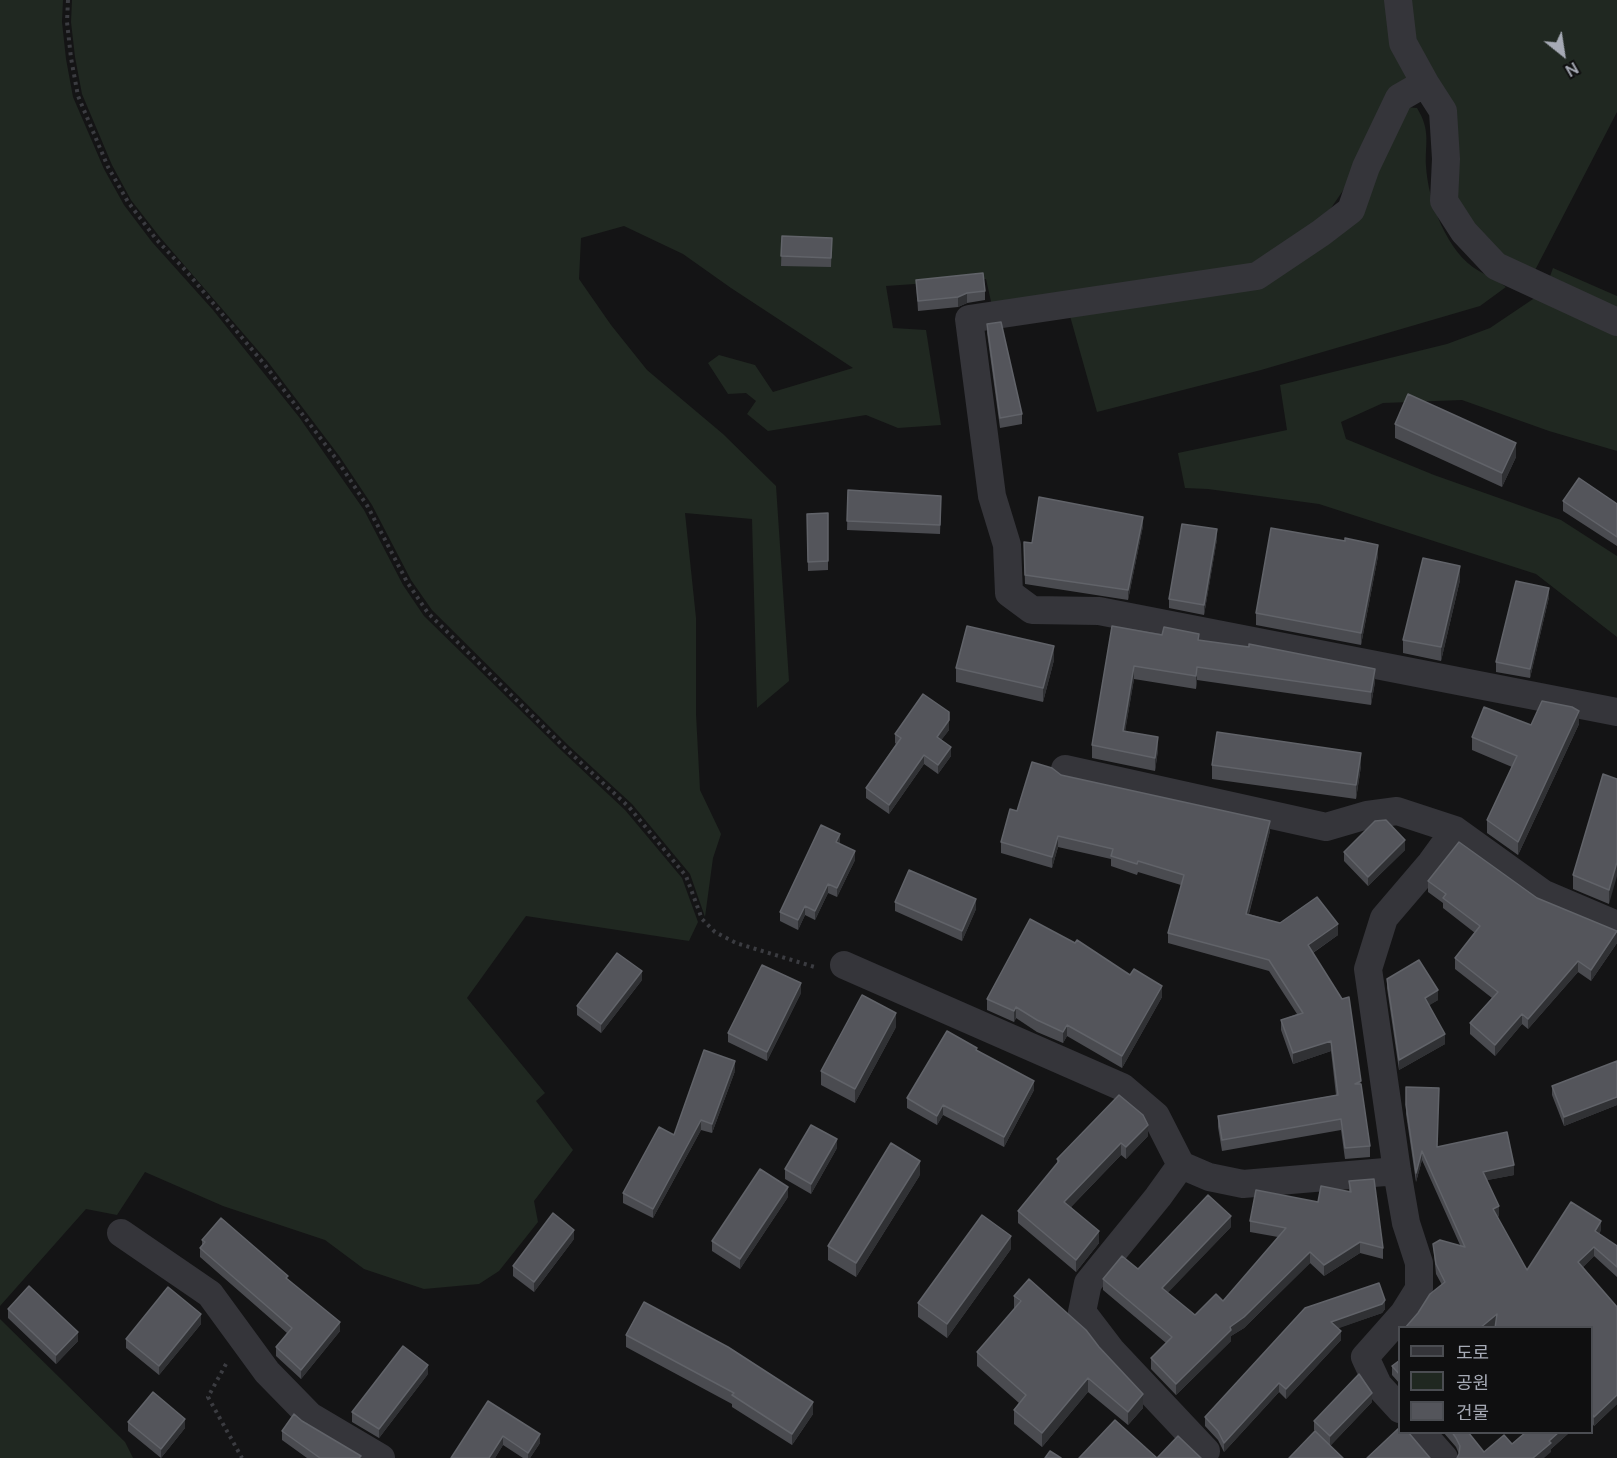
<!DOCTYPE html>
<meta charset="utf-8">
<style>
body{margin:0}
#map{position:relative;width:1617px;height:1458px;overflow:hidden;background:#141415;font-family:Manrope,"Noto Sans KR",sans-serif}
canvas{display:block}
.legend{position:absolute;left:1398px;top:1326px;width:195px;height:108px;box-sizing:border-box;background:#0f0f10;border:2px solid #4b4d52;margin:0;padding:8px 10px;list-style:none;font-size:18px;color:#a6aab5}
.legend li{display:flex;align-items:center;gap:12px;height:30px}
.legend b{width:30px;border:2px solid #4b4d52}
.north{position:absolute;left:1533px;top:24px;width:60px;height:60px;-webkit-text-stroke:4px #0f0f10;paint-order:stroke;rotate:150deg;font-size:16px;font-weight:700;line-height:24px;text-align:center;color:#a6aab5}
.north::after{content:'';display:block;margin:auto;width:21px;height:27px;background:#a6aab5;clip-path:polygon(50% 0,100% 100%,50% 72%,0 100%)}
</style>
<div id="map">
<canvas width="1617" height="1458"></canvas>
<ul class="legend">
<li><b style="height:8px;background:#35353a"></b>도로</li>
<li><b style="height:16px;background:#202821"></b>공원</li>
<li><b style="height:16px;background:#54555b"></b>건물</li>
</ul>
<div class="north">N</div>
</div>
<script>
const c = document.querySelector('canvas').getContext('2d');
c.lineJoin = 'round';
function fill(path, color) { c.fillStyle = color; c.fill(path, 'evenodd'); }
function trace(path, color, width, dash) { c.strokeStyle = color; c.lineWidth = width; c.lineCap = dash ? 'butt' : 'round'; c.setLineDash(dash || []); c.stroke(path); }
fill(new Path2D(`
 M0,0H63L62,22L66,59L73,97L104,169L124,205L152,242L213,310L299,417L364,510L403,585L424,616L563,752L625,810L682,878L698,922L689,941L526,916L467,998L545,1093L536,1101L573,1150L534,1201L538,1222L499,1271L479,1284L424,1289L364,1269L325,1240L223,1206L145,1172L117,1215L86,1209L0,1306Z
 M72,0H1617V112L1532,276L1494,253L1454,203L1455,112L1411,78L1351,179L1331,208L1305,231L1239,271L992,306L986,279L886,286L893,328L926,330L941,425L898,428L866,415L768,431L747,414L756,401L746,393L728,394L708,363L719,355L755,365L773,392L853,368L731,288L683,254L624,226L581,238L579,279L611,325L647,370L723,434L776,486L789,681L757,708L752,519L685,513L696,618V714L700,790L721,834L713,858L705,917L690,874L632,804L569,746L432,610L411,580L372,505L340,457L268,362L159,236L131,200L112,165L82,94L75,57L71,22Z
 M1404,107L1417,108C1431,131 1425,142 1426,166C1428,201 1447,253 1479,271C1488,276 1497,280 1506,287L1480,306L1261,370L1097,412L1070,316L1299,261Z
 M1553,268L1617,296V313L1549,279Z
 M1542,293L1617,329V451L1549,431L1462,400L1383,403L1341,422L1346,439L1434,475L1561,520L1617,556V637L1536,574L1319,504L1208,489L1185,488L1178,453L1287,430L1280,385L1447,344L1490,328Z
 M0,1319L125,1442L133,1458H0Z`), '#202821');
trace(new Path2D(`
 M68,0L67,22L71,58L78,96L108,167L128,202L156,239L186,271L265,365L337,460L368,507L407,582L428,613L566,749L629,807L686,876L702,919L715,932L736,943L818,968
 M226,1364L208,1397L242,1458`), '#3b3c41', 4, [3, 4.5]);
trace(new Path2D(`
 M1398,0L1403,43L1425,83
 M1617,322L1496,266L1464,232L1444,201L1446,159L1443,111L1425,83L1399,98L1366,167L1351,210L1321,233L1257,276L969,319L992,496L1007,545L1009,593L1032,610L1099,611L1617,712
 M1065,769L1326,827L1367,815L1397,811L1455,830
 M844,965L1122,1087L1156,1116L1181,1165L1209,1177L1243,1184L1397,1171
 M1181,1165L1158,1197L1088,1283L1082,1312L1111,1350L1206,1451
 M121,1233L210,1294L267,1372L310,1416L381,1458
 M1400,1409L1378,1385L1365,1357L1404,1313L1419,1289V1263L1406,1223L1397,1171L1368,969L1384,918L1431,863L1455,830L1544,894L1617,925
 M1421,1432L1444,1458`), '#35353a', 28);
fill(new Path2D(`
 M782,236L832,238L831,267L781,266Z
 M916,280L985,291V300L967,303L958,307L918,311Z
 M987,324L1022,414V424L1000,428L987,333Z
 M1395,424L1516,457L1502,487L1395,438Z
 M848,490L941,505L940,534L847,530Z
 M1563,501L1617,504V546L1563,511Z
 M828,513V570L808,571L807,514Z
 M1143,526L1128,600L1025,584L1024,551L1032,543Z
 M1217,539L1204,615L1169,608V599Z
 M1345,541L1378,556L1361,645L1256,625V613Z
 M1460,580L1441,661L1403,653V640Z
 M1549,597L1530,678L1496,672V662Z
 M1112,626L1199,640L1375,682L1371,705L1197,680L1196,689L1134,679L1125,731L1158,750L1155,771L1092,758V745Z
 M1054,660L1043,702L956,682V668Z
 M1579,724L1518,855L1487,833V820L1512,767L1472,750V737L1531,725Z
 M949,730L941,740L951,756L938,774L924,764L889,814L866,798V788L896,744L895,743V734Z
 M1212,765L1361,766L1356,799L1212,779Z
 M1061,775L1270,831L1249,914L1280,923L1338,935L1313,953L1361,1084L1370,1146V1157L1345,1159L1341,1130L1222,1151L1218,1127V1116L1336,1095L1331,1051L1293,1064L1281,1030V1020L1297,1014L1269,971L1168,943V933L1181,885L1138,872L1137,875L1111,866V859L1058,847L1052,868L1001,853V842L1017,811Z
 M1617,779L1609,904L1573,889V875Z
 M840,844L855,860L837,897L828,893L815,920L805,915L798,930L780,921V912Z
 M1405,850L1368,886L1344,861V852Z
 M1428,881L1537,898L1617,931V943L1591,981L1578,972L1528,1029L1522,1024L1495,1056L1470,1034V1023L1492,998L1455,969V958L1475,933L1443,908V903L1428,892Z
 M895,902L976,909L962,941L895,911Z
 M1387,979L1438,1000L1429,1005L1445,1044L1399,1070L1387,988Z
 M642,980L601,1033L577,1015V1006Z
 M801,993L767,1061L728,1042V1033Z
 M1162,997L1122,1068L1067,1036L1063,1043L1037,1032L1016,1018L1014,1022L987,1010V999Z
 M896,1027L855,1103L821,1085V1071Z
 M977,1051L1034,1090L1004,1147L943,1115L937,1125L907,1108V1098Z
 M1617,1061V1105L1564,1126L1552,1095V1086Z
 M735,1071L712,1133L701,1130L653,1218L623,1203V1193L674,1135Z
 M1406,1105L1437,1147L1514,1175L1487,1180L1499,1216L1497,1217L1527,1270L1601,1230L1599,1234L1617,1246V1277L1594,1256L1583,1267L1617,1307V1404L1594,1426L1592,1423V1328L1495,1325L1492,1328L1442,1285L1436,1274L1433,1244L1460,1245L1422,1160L1416,1182L1406,1114Z
 M1148,1136L1126,1159L1121,1155L1071,1207L1099,1243L1076,1272L1018,1223V1211L1057,1164V1159Z
 M837,1148L811,1194L785,1179V1169Z
 M920,1175L856,1277L828,1260V1246Z
 M1349,1181L1383,1248V1259L1360,1253L1324,1276L1310,1263L1244,1328L1231,1336V1341L1176,1395L1151,1369V1358L1166,1343L1103,1290V1279L1138,1269L1231,1227L1167,1293L1195,1315L1223,1301L1278,1237L1250,1232V1221L1318,1202L1349,1192Z
 M788,1197L740,1269L712,1251V1241Z
 M574,1239L534,1292L513,1276V1266Z
 M202,1240L288,1279L340,1331L301,1379L276,1356V1347L287,1333L200,1257V1248L202,1246Z
 M1011,1249L947,1338L918,1317V1303Z
 M1014,1296L1143,1408L1128,1425L1088,1392L1042,1447L1014,1424V1410L1019,1403L977,1366V1352L1014,1309Z
 M1305,1308L1385,1309L1382,1313L1338,1328L1341,1340L1286,1399L1279,1392L1224,1452L1218,1440L1205,1426V1417Z
 M8,1309L78,1341L56,1364L8,1318Z
 M201,1324L159,1375L126,1348V1339Z
 M626,1335L813,1414L792,1445L732,1407V1404L626,1347Z
 M1400,1360V1384L1392,1375V1366Z
 M428,1374L379,1438L352,1422V1412Z
 M488,1401L540,1443L530,1458H523L503,1445L495,1458H451Z
 M1372,1402L1330,1446L1314,1430V1421Z
 M302,1421L361,1458H307L282,1440V1431Z
 M128,1422L185,1428L161,1458L128,1431Z
 M1443,1432H1468L1484,1452L1512,1444L1526,1432H1570L1551,1449V1452L1459,1454L1456,1447Z`), '#4a4b50');
fill(new Path2D(`
 M967,293V303L958,307V297Z
 M1516,443V457L1502,487V473Z
 M1143,517V526L1128,600V590Z
 M1217,529V539L1204,615V605Z
 M1378,545V556L1361,645V633Z
 M1460,566V580L1441,661V647Z
 M1549,588V597L1530,678V669Z
 M1054,646V660L1043,702V688Z
 M1134,666V679L1123,744V731Z
 M1197,667V680L1196,689V676Z
 M1375,669V682L1371,705V692Z
 M1579,711V724L1518,855V842Z
 M949,720V730L937,746V737Z
 M1158,737V750L1155,771V758Z
 M951,747V756L938,774V765Z
 M1361,753V766L1356,799V785Z
 M924,755V764L889,814V805Z
 M1270,821V831L1246,924V914Z
 M840,834V844L836,842Z
 M1058,836V847L1052,868V857Z
 M1405,840V850L1368,886V877Z
 M855,851V860L837,897V888Z
 M1617,862V876L1609,904V890Z
 M828,884V893L815,920V911Z
 M976,899V909L962,941V931Z
 M805,906V915L798,930V920Z
 M1338,924V935L1308,956V945Z
 M1617,932V943L1591,981V970Z
 M1578,961V972L1528,1029V1019Z
 M642,971V980L601,1033V1024Z
 M801,983V993L767,1061V1052Z
 M1162,986V997L1122,1068V1056Z
 M1438,990V1000L1425,1008V998Z
 M1016,1007V1018L1014,1022V1011Z
 M896,1013V1027L855,1103V1089Z
 M1522,1014V1024L1495,1056V1045Z
 M1067,1025V1036L1063,1043V1032Z
 M1445,1034V1044L1399,1070V1060Z
 M1331,1041V1051L1293,1064V1053Z
 M735,1061V1071L712,1133V1124Z
 M1034,1081V1090L1004,1147V1137Z
 M1617,1097V1105L1564,1126V1117Z
 M943,1105V1115L937,1125V1116Z
 M701,1120V1130L653,1218V1209Z
 M1148,1125V1136L1126,1159V1147Z
 M837,1139V1148L811,1194V1184Z
 M1121,1143V1155L1064,1214V1202Z
 M1422,1151V1160L1416,1182V1173Z
 M920,1161V1175L856,1277V1263Z
 M1514,1165V1175L1483,1181V1172Z
 M788,1187V1197L740,1269V1259Z
 M1499,1206V1216L1493,1219V1209Z
 M1231,1216V1227L1162,1299V1288Z
 M1601,1221V1230L1595,1240V1231Z
 M574,1230V1239L534,1292V1282Z
 M1099,1231V1243L1076,1272V1260Z
 M1011,1236V1249L947,1338V1324Z
 M1360,1242V1253L1324,1276V1265Z
 M1594,1247V1256L1578,1272V1262Z
 M1310,1252V1263L1244,1328L1231,1336V1341L1176,1395V1384L1230,1327Z
 M1385,1300V1309L1382,1313L1331,1331V1322Z
 M201,1314V1324L159,1375V1366Z
 M1497,1314V1324L1492,1328H1480Z
 M340,1322V1331L301,1379V1370Z
 M1341,1331V1340L1286,1399V1389Z
 M78,1332V1341L56,1364V1355Z
 M428,1365V1374L379,1438V1429Z
 M1088,1378V1392L1042,1447V1433Z
 M1279,1383V1392L1224,1452V1443Z
 M1372,1393V1402L1330,1446V1436Z
 M1143,1394V1408L1128,1425V1412Z
 M1617,1395V1404L1594,1426V1417Z
 M813,1402V1414L792,1445V1434Z
 M185,1419V1428L161,1458V1449Z
 M1559,1432H1570L1551,1449V1452L1544,1458H1533L1549,1441Z
 M540,1434V1443L530,1458H528V1453Z
 M503,1436V1445L495,1458H489Z`), '#303134');
const building = new Path2D(`
 M782,236L832,238L831,258L781,256Z
 M983,273L985,291L967,293L958,297L918,301L916,280Z
 M1001,322L1022,414L1000,418L987,324Z
 M1408,394L1516,443L1502,473L1395,424Z
 M1579,478L1617,504V537L1563,501Z
 M848,490L941,496L940,525L847,521Z
 M1039,497L1143,517L1128,590L1025,575L1024,542L1032,543Z
 M828,513V561L808,562L807,514Z
 M1182,524L1217,529L1204,605L1169,599Z
 M1271,528L1345,541V538L1378,545L1361,633L1256,613Z
 M1423,558L1460,566L1441,647L1403,640Z
 M1516,581L1549,588L1530,669L1496,662Z
 M967,626L1054,646L1043,688L956,668Z
 M1112,626L1162,635L1164,627L1199,634L1198,640L1249,647V644L1375,669L1371,692L1197,667L1196,676L1134,666L1123,731L1158,737L1155,758L1092,745Z
 M923,694L949,712V720L937,737L951,747L938,765L924,755L889,805L866,788L901,738L895,734Z
 M1542,701L1572,707L1579,711L1518,842L1487,820L1517,756L1472,737L1484,707L1531,725Z
 M1217,732L1361,753L1356,785L1212,765Z
 M1032,762L1052,768L1061,775L1270,821L1246,914L1280,923L1317,897L1338,924L1308,945L1342,999L1349,997L1361,1081L1355,1084H1361L1370,1146L1345,1148L1341,1119L1222,1140L1218,1116L1338,1095L1331,1041L1293,1053L1281,1020L1303,1013L1269,960L1168,933L1184,875L1138,861L1137,864L1111,856L1113,849L1058,836L1052,857L1001,842L1010,809L1017,811Z
 M1603,774L1617,779V862L1609,890L1573,875Z
 M1386,820L1405,840L1368,877L1344,852L1375,821Z
 M821,825L840,834L836,842L855,851L837,888L828,884L815,911L805,906L798,920L780,912Z
 M1459,842L1537,898L1617,931L1591,970L1578,961L1528,1019L1522,1014L1495,1045L1470,1023L1498,992L1455,958L1480,926L1443,898L1446,894L1428,881Z
 M909,870L976,899L962,931L895,902Z
 M1030,919L1075,943L1077,940L1130,975L1134,969L1162,986L1122,1056L1067,1025L1063,1032L1037,1020L1016,1007L1014,1011L987,999Z
 M617,953L642,971L601,1024L577,1006Z
 M1419,960L1438,990L1425,998L1445,1034L1399,1060L1387,979Z
 M762,965L801,983L767,1052L728,1033Z
 M862,995L896,1013L855,1089L821,1071Z
 M947,1031L977,1048L976,1050L1034,1081L1004,1137L943,1105L937,1116L907,1098Z
 M704,1050L735,1061L712,1124L701,1120L653,1209L623,1193L659,1127L674,1135Z
 M1617,1061V1097L1564,1117L1552,1086Z
 M1406,1087L1439,1088L1437,1147L1507,1132L1514,1165L1483,1172L1499,1206L1493,1209L1527,1270L1571,1202L1601,1221L1595,1231L1617,1246V1267L1594,1247L1578,1262L1617,1307V1395L1594,1417L1592,1414V1328H1495L1497,1314L1480,1328H1405L1418,1313L1430,1294L1445,1282L1436,1264L1433,1244L1440,1240L1465,1247L1422,1151L1416,1173L1406,1105Z
 M1119,1095L1143,1115L1148,1125L1126,1147L1121,1143L1064,1202L1099,1231L1076,1260L1018,1211L1059,1161L1057,1159Z
 M811,1125L837,1139L811,1184L785,1169Z
 M891,1143L920,1161L856,1263L828,1246Z
 M760,1169L788,1187L740,1259L712,1241Z
 M1374,1179L1383,1248L1360,1242L1324,1265L1310,1252L1244,1317L1230,1327L1231,1330L1176,1384L1151,1358L1172,1337L1103,1279L1122,1256L1138,1269L1208,1195L1231,1216L1162,1288L1195,1315L1216,1294L1223,1301L1286,1228L1250,1221L1256,1190L1318,1202L1321,1186L1351,1192L1349,1181Z
 M553,1213L574,1230L534,1282L513,1266Z
 M982,1215L1011,1236L947,1324L918,1303Z
 M221,1218L288,1276L286,1278L340,1322L301,1370L276,1347L292,1328L200,1248L205,1242L202,1240Z
 M1029,1279L1086,1330L1099,1347L1143,1394L1128,1412L1088,1378L1042,1433L1014,1410L1026,1395L977,1352L1021,1301L1014,1296Z
 M1379,1283L1385,1300L1382,1304L1331,1322L1341,1331L1286,1389L1279,1383L1224,1443L1218,1431L1205,1417L1305,1308Z
 M29,1286L78,1332L56,1355L8,1309Z
 M168,1287L201,1314L159,1366L126,1339Z
 M644,1302L728,1347L813,1402L792,1434L732,1395L734,1393L626,1335Z
 M403,1346L428,1365L379,1429L352,1412Z
 M1400,1360V1375L1392,1366Z
 M1359,1374L1372,1393L1330,1436L1314,1421Z
 M153,1392L185,1419L161,1449L128,1422Z
 M488,1401L540,1434L528,1453L503,1436L489,1458H451Z
 M294,1414L302,1421L361,1456L359,1458H320L282,1431Z
 M1115,1420L1157,1458L1178,1436L1201,1458H1079Z
 M1400,1427V1432H1408L1430,1458H1367Z
 M1315,1431L1343,1458H1289Z
 M1452,1432H1468L1484,1452L1504,1435L1512,1444L1526,1432H1559L1549,1441L1551,1443L1533,1458H1457L1459,1454L1460,1446L1456,1438Z
 M1050,1451L1061,1458H1045Z`);
fill(building, '#54555b');
trace(building, '#616369', 1.5);
</script>
